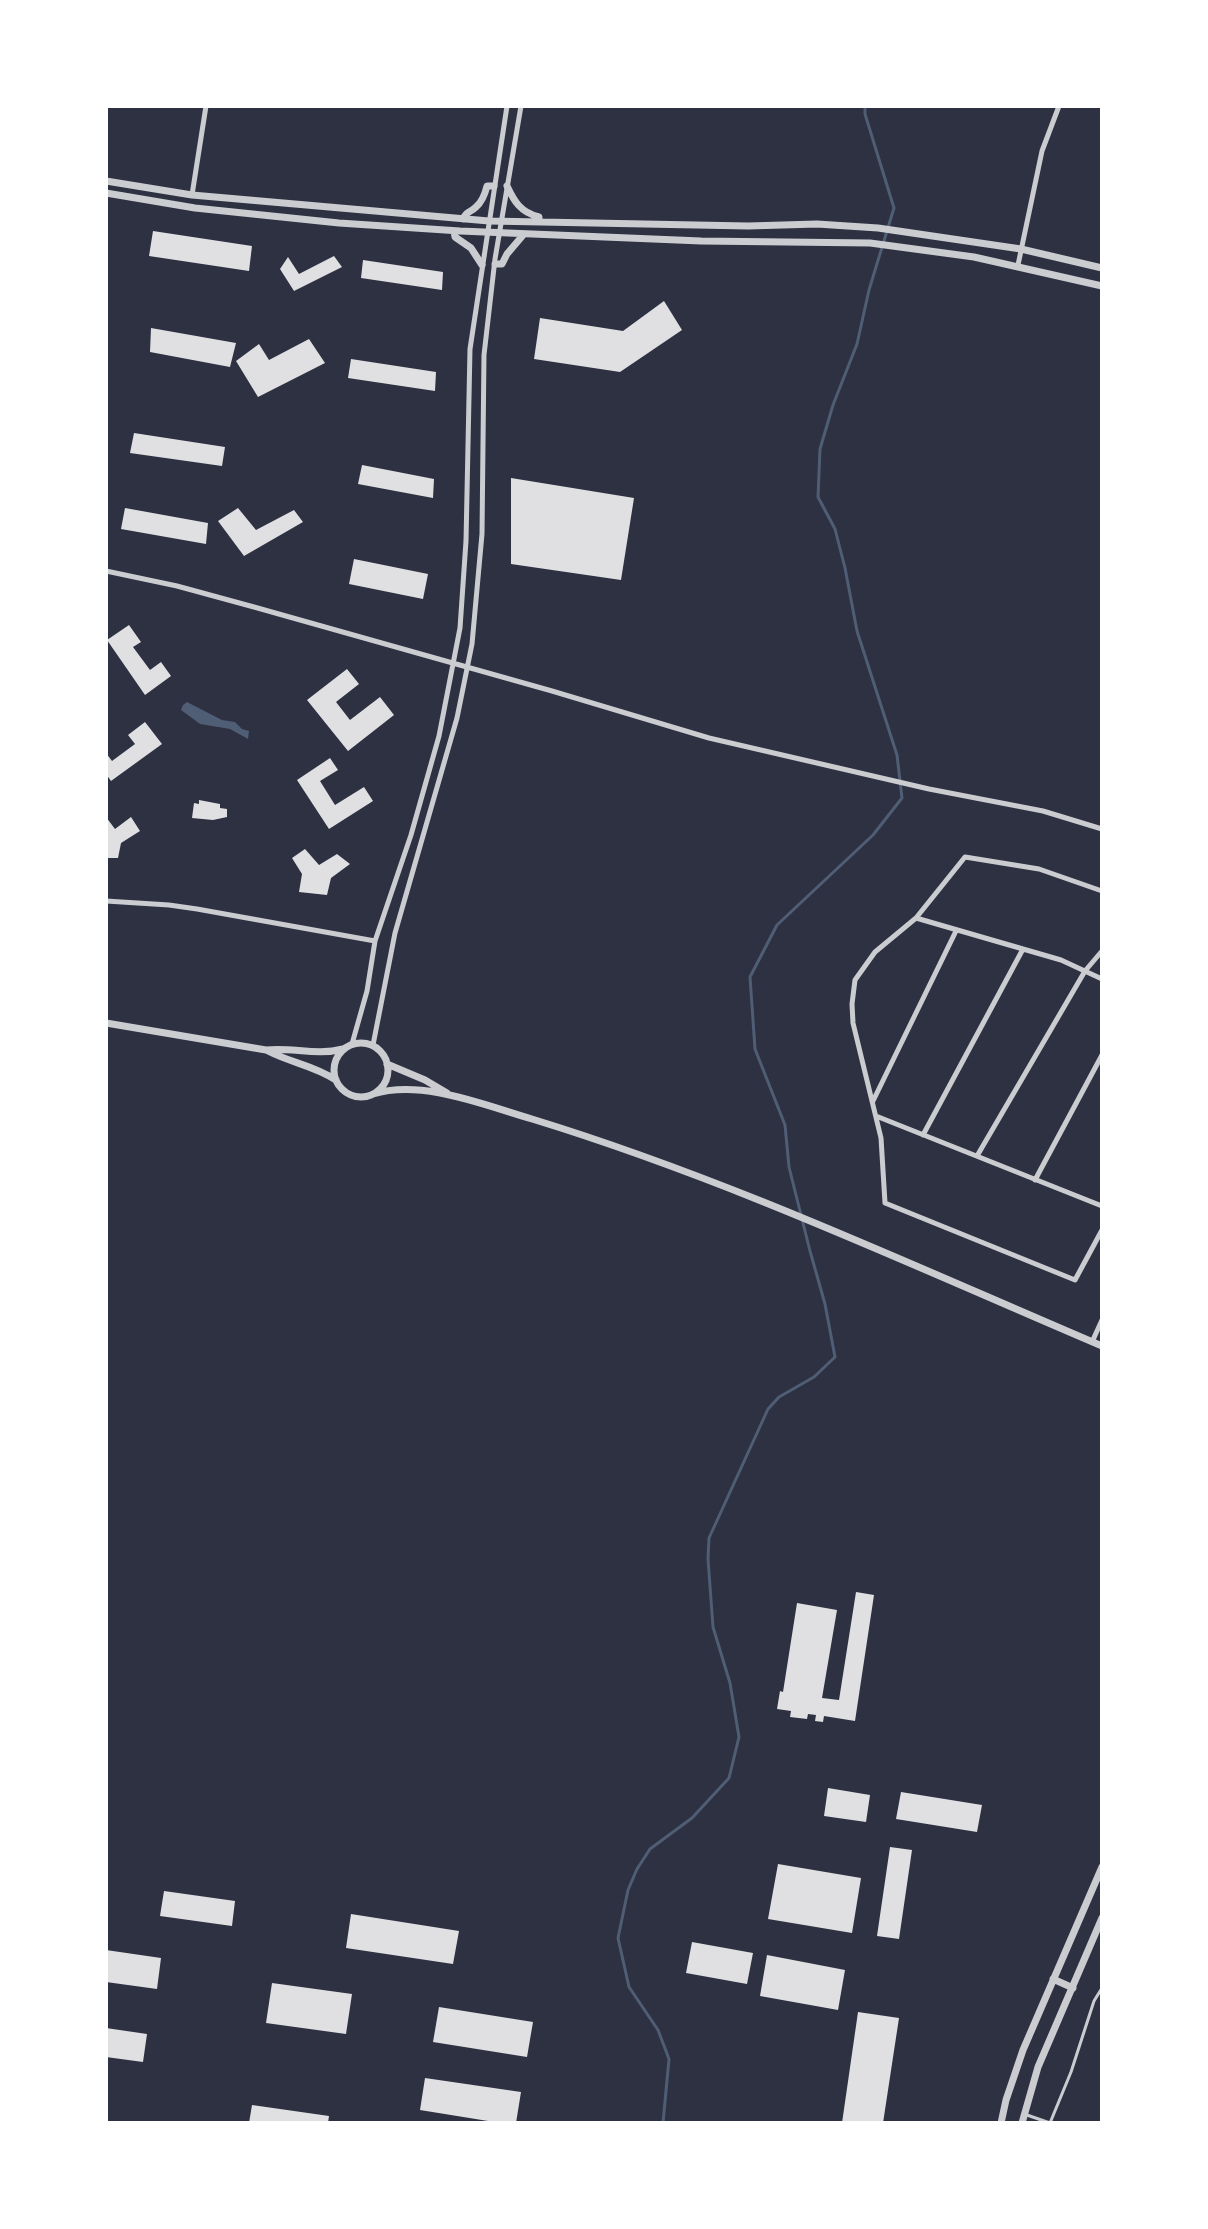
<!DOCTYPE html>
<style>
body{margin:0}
#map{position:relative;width:1208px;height:2229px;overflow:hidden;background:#2d3142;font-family:Figtree,sans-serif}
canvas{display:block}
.frame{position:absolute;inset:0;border:108px solid #fff;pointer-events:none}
</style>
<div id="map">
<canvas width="1208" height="2229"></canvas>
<div class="frame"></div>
</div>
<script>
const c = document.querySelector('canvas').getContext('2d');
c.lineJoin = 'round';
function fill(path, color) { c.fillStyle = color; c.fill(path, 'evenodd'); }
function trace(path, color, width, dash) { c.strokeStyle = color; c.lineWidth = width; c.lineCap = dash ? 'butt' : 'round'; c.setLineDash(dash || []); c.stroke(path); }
fill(new Path2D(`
 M187,702L222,720L235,722L242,729L249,731L248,739L230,729L200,724L181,710L183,705Z`), '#4f5d75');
trace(new Path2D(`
 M663,2123L669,2059L658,2030L629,1987L618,1938L628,1890L637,1869L650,1849L692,1818L729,1778L739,1737L730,1683L713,1627L708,1559L709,1538L768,1409L779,1397L814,1377L835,1357L825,1304L810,1251L789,1167L785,1125L755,1049L750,977L777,925L873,835L902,798L897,755L857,631L845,568L835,529L818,497L820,449L833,405L857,344L869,290L894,208L865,114V106`), '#4f5d75', 3);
fill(new Path2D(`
 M153,231L252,246L249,271L149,256Z
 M334,256L342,267L294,291L280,269L288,257L299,274Z
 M363,260L443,272L442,290L361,278Z
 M664,301L682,330L620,372L534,359L540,318L623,331Z
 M151,328L236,343L230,367L150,352Z
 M309,339L325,363L258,397L236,361L259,344L269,360Z
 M351,359L436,372L435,391L348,378Z
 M134,433L225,447L222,466L130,453Z
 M362,465L434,479L433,498L358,484Z
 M511,478L634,498L621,580L511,564Z
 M125,508L208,523L206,544L121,529Z
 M238,508L256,530L294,510L303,522L244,556L218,521Z
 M354,559L428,574L423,599L349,584Z
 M129,625L141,642L133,647L150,670L161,662L171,676L145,695L107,640Z
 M347,669L359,684L336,702L350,720L380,697L394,715L348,751L307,700Z
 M145,722L162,744L111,781L106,774V753L112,761L135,744L128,735Z
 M330,758L338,770L320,781L335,805L364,787L373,801L329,829L297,780Z
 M199,800L220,804V808L227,809V817L213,820L192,818L194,803L199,804Z
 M106,817L115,829L131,817L140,831L121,843L118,858H106Z
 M305,849L319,865L337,854L350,864L331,878L327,895L299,892L302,874L292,858Z
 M856,1592L874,1595L855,1721L824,1716L823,1722L815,1721L816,1715L808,1714L807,1719L790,1717L791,1711L777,1709L780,1691L783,1692L797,1603L837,1610L822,1698L839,1700Z
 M828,1788L870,1795L866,1822L824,1816Z
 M901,1792L982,1805L977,1832L896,1819Z
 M890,1847L912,1850L899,1939L877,1936Z
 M778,1864L861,1878L852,1933L768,1919Z
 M164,1891L235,1901L232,1926L160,1916Z
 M351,1914L459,1931L453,1964L346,1948Z
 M692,1942L753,1953L747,1984L686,1973Z
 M106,1950L161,1958L157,1989L106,1982Z
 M767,1955L845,1970L838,2010L760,1996Z
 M272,1983L352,1994L346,2034L266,2023Z
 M439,2007L533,2022L527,2057L433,2042Z
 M858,2012L899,2018L883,2123H842Z
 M106,2028L147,2034L143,2062L106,2057Z
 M425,2078L521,2092L516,2123H488V2121L420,2110Z
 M252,2105L329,2116L328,2123H249Z`), '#e0e0e3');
trace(new Path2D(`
 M1027,2115L1050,2123L1071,2072L1094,2001L1102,1988`), '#caccd0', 3);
trace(new Path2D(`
 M192,195L206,106
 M1018,265L1042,151L1059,106
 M106,571L177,586L254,607L552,691L709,738L929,789L1043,811L1102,829
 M1102,891L1039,869L965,857L916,918L875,952L855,980L852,1004L853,1023L881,1138L885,1203L1075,1280L1102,1230
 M106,901L169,905L197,909L375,941
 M916,918L1061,960L1102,979
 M352,1044L367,991L375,941L411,835L439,736L460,628L466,541L470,349L507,106
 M373,1045L395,933L457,718L472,644L482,534L484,355L495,259L521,106
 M873,1101L956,931
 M876,1116L1102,1206
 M923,1135L1023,949
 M977,1156L1085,971L1102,951
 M1035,1180L1102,1055
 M1092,1342L1102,1320`), '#caccd0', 5);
trace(new Path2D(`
 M106,181L192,195L489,221L748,226L817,224L878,228L1021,249L1102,268
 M507,186C514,201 520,212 539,217V222
 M106,193L195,208L339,223L460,231L701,241L870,243L974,257L1102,286
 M463,219C466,211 470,213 476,207C482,202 485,194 487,186H494
 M454,231L455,237L471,248L482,265
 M495,264H502L507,254L524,234
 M106,1023L266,1050C292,1047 316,1056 343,1049
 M334 1070a27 27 0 1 1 54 0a27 27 0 1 1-54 0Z
 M268,1051C291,1063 313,1065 336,1080
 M387,1064L425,1080L447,1093
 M373,1094C422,1079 484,1105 532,1119C728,1179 914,1266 1102,1346
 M1053,1979L1073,1988
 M1001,2123L1006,2100L1023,2050L1102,1867
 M1022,2123L1038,2067L1102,1918`), '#caccd0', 7);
</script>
